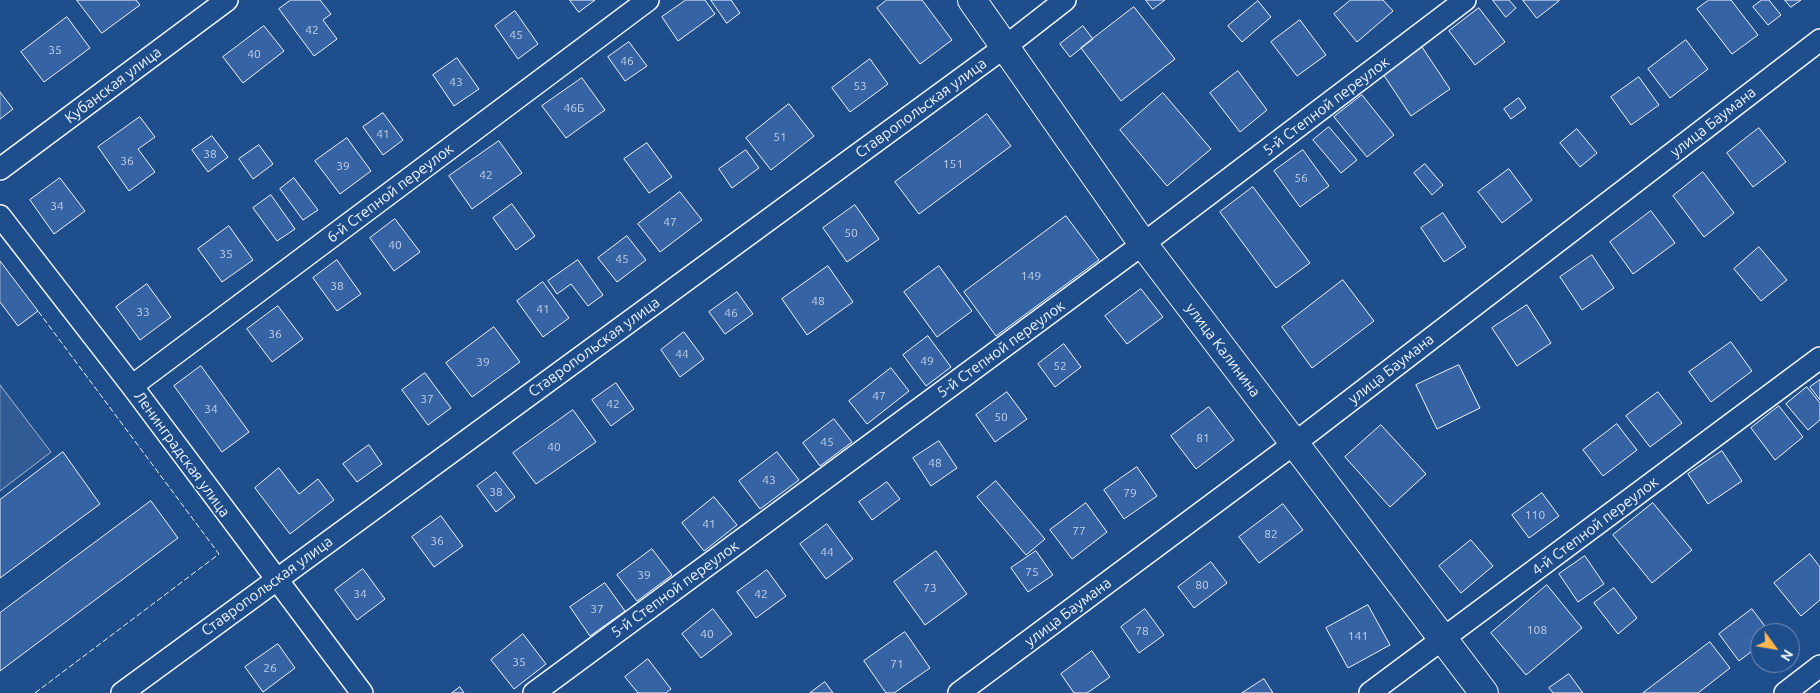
<!DOCTYPE html>
<meta charset="utf-8">
<style>
body{margin:0}
#map{position:relative;width:1820px;height:693px;overflow:hidden;background:#1f4e8c;font-family:Ubuntu,sans-serif}
canvas{display:block}
.north{position:absolute;left:1750px;top:623px;width:50px;height:50px;box-sizing:border-box;background:#1f4e8c;border:1px solid #7391ba;border-radius:50%;rotate:122deg;font-size:14px;font-weight:700;line-height:20px;text-align:center;color:#f2f6ff}
.north::after{content:'';display:block;margin:auto;width:18px;height:22px;background:#ffb74d;clip-path:polygon(50% 0,100% 100%,50% 72%,0 100%)}
</style>
<div id="map">
<canvas width="1820" height="693"></canvas>
<div class="north">N</div>
</div>
<script>
const c = document.querySelector('canvas').getContext('2d');
c.lineJoin = 'round';
function fill(path, color) { c.fillStyle = color; c.fill(path, 'evenodd'); }
function trace(path, color, width, dash) { c.strokeStyle = color; c.lineWidth = width; c.lineCap = dash ? 'butt' : 'round'; c.setLineDash(dash || []); c.stroke(path); }
function drawText(font, color, halo, rows, align = 'center') {
  c.font = font + ' Ubuntu,sans-serif'; c.lineWidth = 4; c.setLineDash([]); c.textBaseline = 'middle'; c.strokeStyle = halo; c.fillStyle = color; for (const [text, x, y, turn = 0] of rows) {
    c.save(); c.translate(x, y); c.rotate((+turn || 0) * Math.PI / 180); c.textAlign = isNaN(turn) ? turn : align; if (halo) c.strokeText(text, 0, 0); c.fillText(text, 0, 0); c.restore();
  }
}
const built = new Path2D(`
 M0,385L51,452L0,491Z`);
fill(built, '#305b95');
trace(built, '#a8bbd7', 1);
const building = new Path2D(`
 M77,0H136L140,5L102,33Z
 M291,0H320L331,14L323,20L337,39L314,56L279,9Z
 M570,0H595L579,12Z
 M686,0H705L715,14L678,41L662,17Z
 M711,0H731L740,13L727,23Z
 M887,0H922L952,40L920,64L877,8Z
 M1146,0H1165L1153,9Z
 M1351,0H1383L1393,11L1357,42L1334,14Z
 M1493,0H1509L1516,8L1506,17Z
 M1523,0H1559V1L1537,18Z
 M1709,0H1731L1758,35L1732,54L1697,9Z
 M1762,0H1769L1781,15L1768,25L1753,7Z
 M1785,0H1801L1791,7Z
 M1258,1L1271,17L1242,42L1228,26Z
 M1134,7L1175,59L1121,101L1081,48Z
 M1479,8L1505,42L1475,65L1449,31Z
 M515,11L538,44L518,59L495,26Z
 M67,17L90,48L44,82L21,52Z
 M1300,20L1326,55L1297,76L1271,42Z
 M264,26L284,51L243,83L223,57Z
 M1083,26L1093,39L1070,57L1060,44Z
 M1686,40L1708,69L1670,98L1648,69Z
 M629,42L647,66L625,81L608,57Z
 M1422,47L1450,89L1411,116L1383,74Z
 M457,58L479,89L454,106L433,75Z
 M870,59L888,84L850,112L832,88Z
 M1238,71L1267,110L1240,132L1210,93Z
 M1639,77L1659,105L1631,125L1611,97Z
 M582,78L605,110L566,138L542,106Z
 M0,92L13,109L0,119Z
 M1163,93L1211,149L1167,186L1120,130Z
 M1362,95L1394,135L1367,157L1334,117Z
 M1519,98L1526,108L1511,119L1504,109Z
 M789,104L814,136L771,170L746,138Z
 M383,113L403,140L383,155L363,127Z
 M987,114L1011,146L919,214L895,182Z
 M140,117L155,137L138,149L155,172L129,191L98,147Z
 M1329,127L1357,160L1341,173L1313,140Z
 M1759,128L1786,162L1753,187L1727,153Z
 M1577,129L1597,153L1580,167L1560,143Z
 M212,136L228,157L208,172L192,150Z
 M347,138L371,171L340,194L315,161Z
 M499,141L522,173L472,209L449,176Z
 M647,143L672,177L649,193L624,159Z
 M259,145L273,164L253,179L239,159Z
 M746,150L759,168L732,188L719,169Z
 M1303,150L1329,186L1300,207L1274,171Z
 M1425,164L1443,185L1432,195L1414,173Z
 M1509,169L1532,200L1502,223L1478,192Z
 M1703,172L1734,213L1704,237L1673,196Z
 M60,178L85,211L54,234L30,200Z
 M294,178L318,210L303,220L280,189Z
 M1253,187L1310,263L1276,288L1220,212Z
 M680,192L702,220L660,252L638,224Z
 M271,195L295,229L277,241L253,208Z
 M512,204L535,236L516,250L493,218Z
 M855,205L879,239L847,262L823,228Z
 M1651,211L1675,243L1633,274L1610,242Z
 M1443,213L1466,247L1444,262L1421,228Z
 M1066,216L1099,260L996,336L964,292Z
 M395,219L420,252L394,271L370,238Z
 M229,226L253,260L222,282L198,249Z
 M627,236L646,260L617,282L598,258Z
 M1759,247L1787,280L1761,301L1734,269Z
 M1592,255L1614,288L1582,310L1560,277Z
 M337,260L361,294L337,311L313,278Z
 M578,260L603,295L588,306L571,284L557,294L548,281Z
 M0,261L38,311L18,326L0,302Z
 M828,266L853,302L807,335L782,299Z
 M939,266L972,311L937,337L904,292Z
 M1343,280L1374,321L1312,368L1282,327Z
 M543,282L569,318L543,337L517,301Z
 M147,284L171,317L140,340L116,307Z
 M1141,289L1163,317L1127,344L1105,316Z
 M737,292L753,314L725,334L709,312Z
 M1527,305L1551,343L1517,366L1492,328Z
 M278,306L303,339L272,362L247,329Z
 M494,327L520,362L472,397L446,363Z
 M684,332L704,359L680,377L661,350Z
 M928,336L951,367L926,386L903,355Z
 M1731,342L1752,371L1711,402L1689,372Z
 M1064,344L1081,367L1055,387L1038,364Z
 M1459,365L1480,408L1437,429L1416,385Z
 M201,366L249,432L222,452L174,386Z
 M891,368L909,391L867,424L849,401Z
 M425,373L451,408L428,425L402,390Z
 M1820,380V400L1810,387Z
 M616,383L634,409L611,426L592,400Z
 M1807,387L1820,403V420L1808,430L1786,404Z
 M1007,392L1027,419L995,442L976,415Z
 M1658,392L1682,423L1650,447L1626,416Z
 M1779,406L1803,437L1775,460L1751,428Z
 M1209,407L1234,440L1196,469L1171,436Z
 M573,410L596,442L536,484L513,453Z
 M834,419L852,442L820,466L803,443Z
 M1617,424L1637,450L1603,476L1583,450Z
 M1381,425L1426,474L1390,507L1345,457Z
 M939,441L957,468L931,486L913,458Z
 M369,445L382,464L357,482L343,464Z
 M1722,451L1742,481L1708,504L1688,474Z
 M63,452L100,504L0,578V500Z
 M777,452L799,480L760,509L739,481Z
 M1137,467L1157,496L1124,519L1104,490Z
 M279,468L299,494L318,479L334,500L290,534L255,488Z
 M496,472L515,497L496,512L477,486Z
 M996,481L1045,539L1026,555L977,497Z
 M887,482L900,499L872,520L859,502Z
 M1542,493L1559,516L1529,538L1512,515Z
 M714,497L737,525L704,551L682,523Z
 M151,501L178,538L0,671V613Z
 M1086,503L1107,532L1072,559L1050,530Z
 M1653,503L1692,550L1652,583L1613,535Z
 M1283,504L1303,530L1259,563L1239,537Z
 M441,516L463,546L434,567L412,537Z
 M827,524L853,559L826,579L800,544Z
 M1471,540L1493,566L1461,593L1439,566Z
 M652,549L672,575L637,601L617,575Z
 M936,551L967,594L925,625L894,582Z
 M1036,551L1053,575L1028,592L1011,568Z
 M1810,554L1820,567V600L1801,616L1774,583Z
 M1585,556L1604,584L1578,602L1559,574Z
 M1211,562L1227,583L1194,608L1178,587Z
 M363,569L385,599L357,620L335,590Z
 M767,570L786,596L756,618L737,592Z
 M605,583L625,611L590,636L570,607Z
 M1547,585L1582,628L1526,675L1491,633Z
 M1614,588L1637,618L1618,634L1594,603Z
 M1368,605L1390,645L1348,668L1326,628Z
 M713,609L732,634L701,658L682,634Z
 M1145,609L1164,635L1139,653L1121,627Z
 M1752,609L1770,633H1760V645L1739,661L1719,634Z
 M905,632L930,668L894,693H886L864,661Z
 M523,634L546,664L514,689L491,660Z
 M1710,642L1730,668L1698,693H1643Z
 M278,644L295,668L263,692L245,667Z
 M1092,651L1110,677L1087,693H1074L1061,674Z
 M648,659L671,689L666,693H638L625,677Z
 M1569,674L1583,693H1553L1549,688Z
 M1264,679L1273,693H1242Z
 M825,682L833,693H810Z
 M460,687L464,693H452Z`);
fill(building, '#3563a3');
trace(building, '#f2f6ff', 1);
const street = new Path2D(`
 M0,169L227,0
 M0,216L132,386L362,693
 M132,386L648,0
 M122,693L1006,46L1065,0
 M534,693L1143,244L1465,0
 M959,693L1295,443L1820,40
 M1370,693L1820,358
 M1785,693L1820,666`);
const secondary = new Path2D(`
 M972,0L1143,244L1484,693`);
trace(street, '#f2f6ff', 24);
trace(secondary, '#f2f6ff', 30);
trace(street, '#1f4e8c', 21);
trace(secondary, '#1f4e8c', 28);
trace(new Path2D(`
 M35,693L219,554L38,311`), '#f2f6ff', 1, [6, 2.5]);
drawText('12px', '#c3d1e8', null, [
 ["42",312,30],
 ["45",516,35],
 ["35",55,50],
 ["40",254,54],
 ["46",627,61],
 ["43",456,82],
 ["53",860,86],
 ["46Б",574,108],
 ["41",383,134],
 ["51",780,137],
 ["38",210,154],
 ["36",127,161],
 ["151",953,164],
 ["39",343,166],
 ["42",486,175],
 ["56",1301,178],
 ["34",57,206],
 ["47",670,222],
 ["50",851,233],
 ["40",395,245],
 ["35",226,254],
 ["45",622,259],
 ["149",1031,276],
 ["38",337,286],
 ["48",818,301],
 ["41",543,309],
 ["33",143,312],
 ["46",731,313],
 ["36",275,334],
 ["44",682,354],
 ["49",927,361],
 ["39",483,362],
 ["52",1060,366],
 ["47",879,396],
 ["37",427,399],
 ["42",613,404],
 ["34",211,409],
 ["50",1001,417],
 ["81",1203,438],
 ["45",827,442],
 ["40",554,447],
 ["48",935,463],
 ["43",769,480],
 ["38",496,492],
 ["79",1130,493],
 ["110",1535,515],
 ["41",709,524],
 ["77",1079,531],
 ["82",1271,534],
 ["36",437,541],
 ["44",827,552],
 ["75",1032,572],
 ["39",644,575],
 ["80",1202,585],
 ["73",930,588],
 ["34",360,594],
 ["42",761,594],
 ["37",597,609],
 ["108",1537,630],
 ["78",1142,631],
 ["40",707,634],
 ["141",1358,636],
 ["35",519,662],
 ["71",897,664],
 ["26",270,668]
]);
drawText('15px', '#f2f6ff', '#1f4e8c', [
 ["Кубанская улица",113,85,-37],
 ["5-й Степной переулок",1326,106,-37],
 ["Ставропольская улица",921,108,-36],
 ["улица Баумана",1713,122,-38],
 ["6-й Степной переулок",390,193,-37],
 ["Ставропольская улица",594,347,-36],
 ["5-й Степной переулок",1001,349,-36],
 ["улица Калинина",1223,350,53],
 ["улица Баумана",1391,369,-38],
 ["Ленинградская улица",182,454,54],
 ["4-й Степной переулок",1595,526,-37],
 ["Ставропольская улица",267,586,-36],
 ["5-й Степной переулок",675,589,-36],
 ["улица Баумана",1068,612,-37]
]);
</script>
